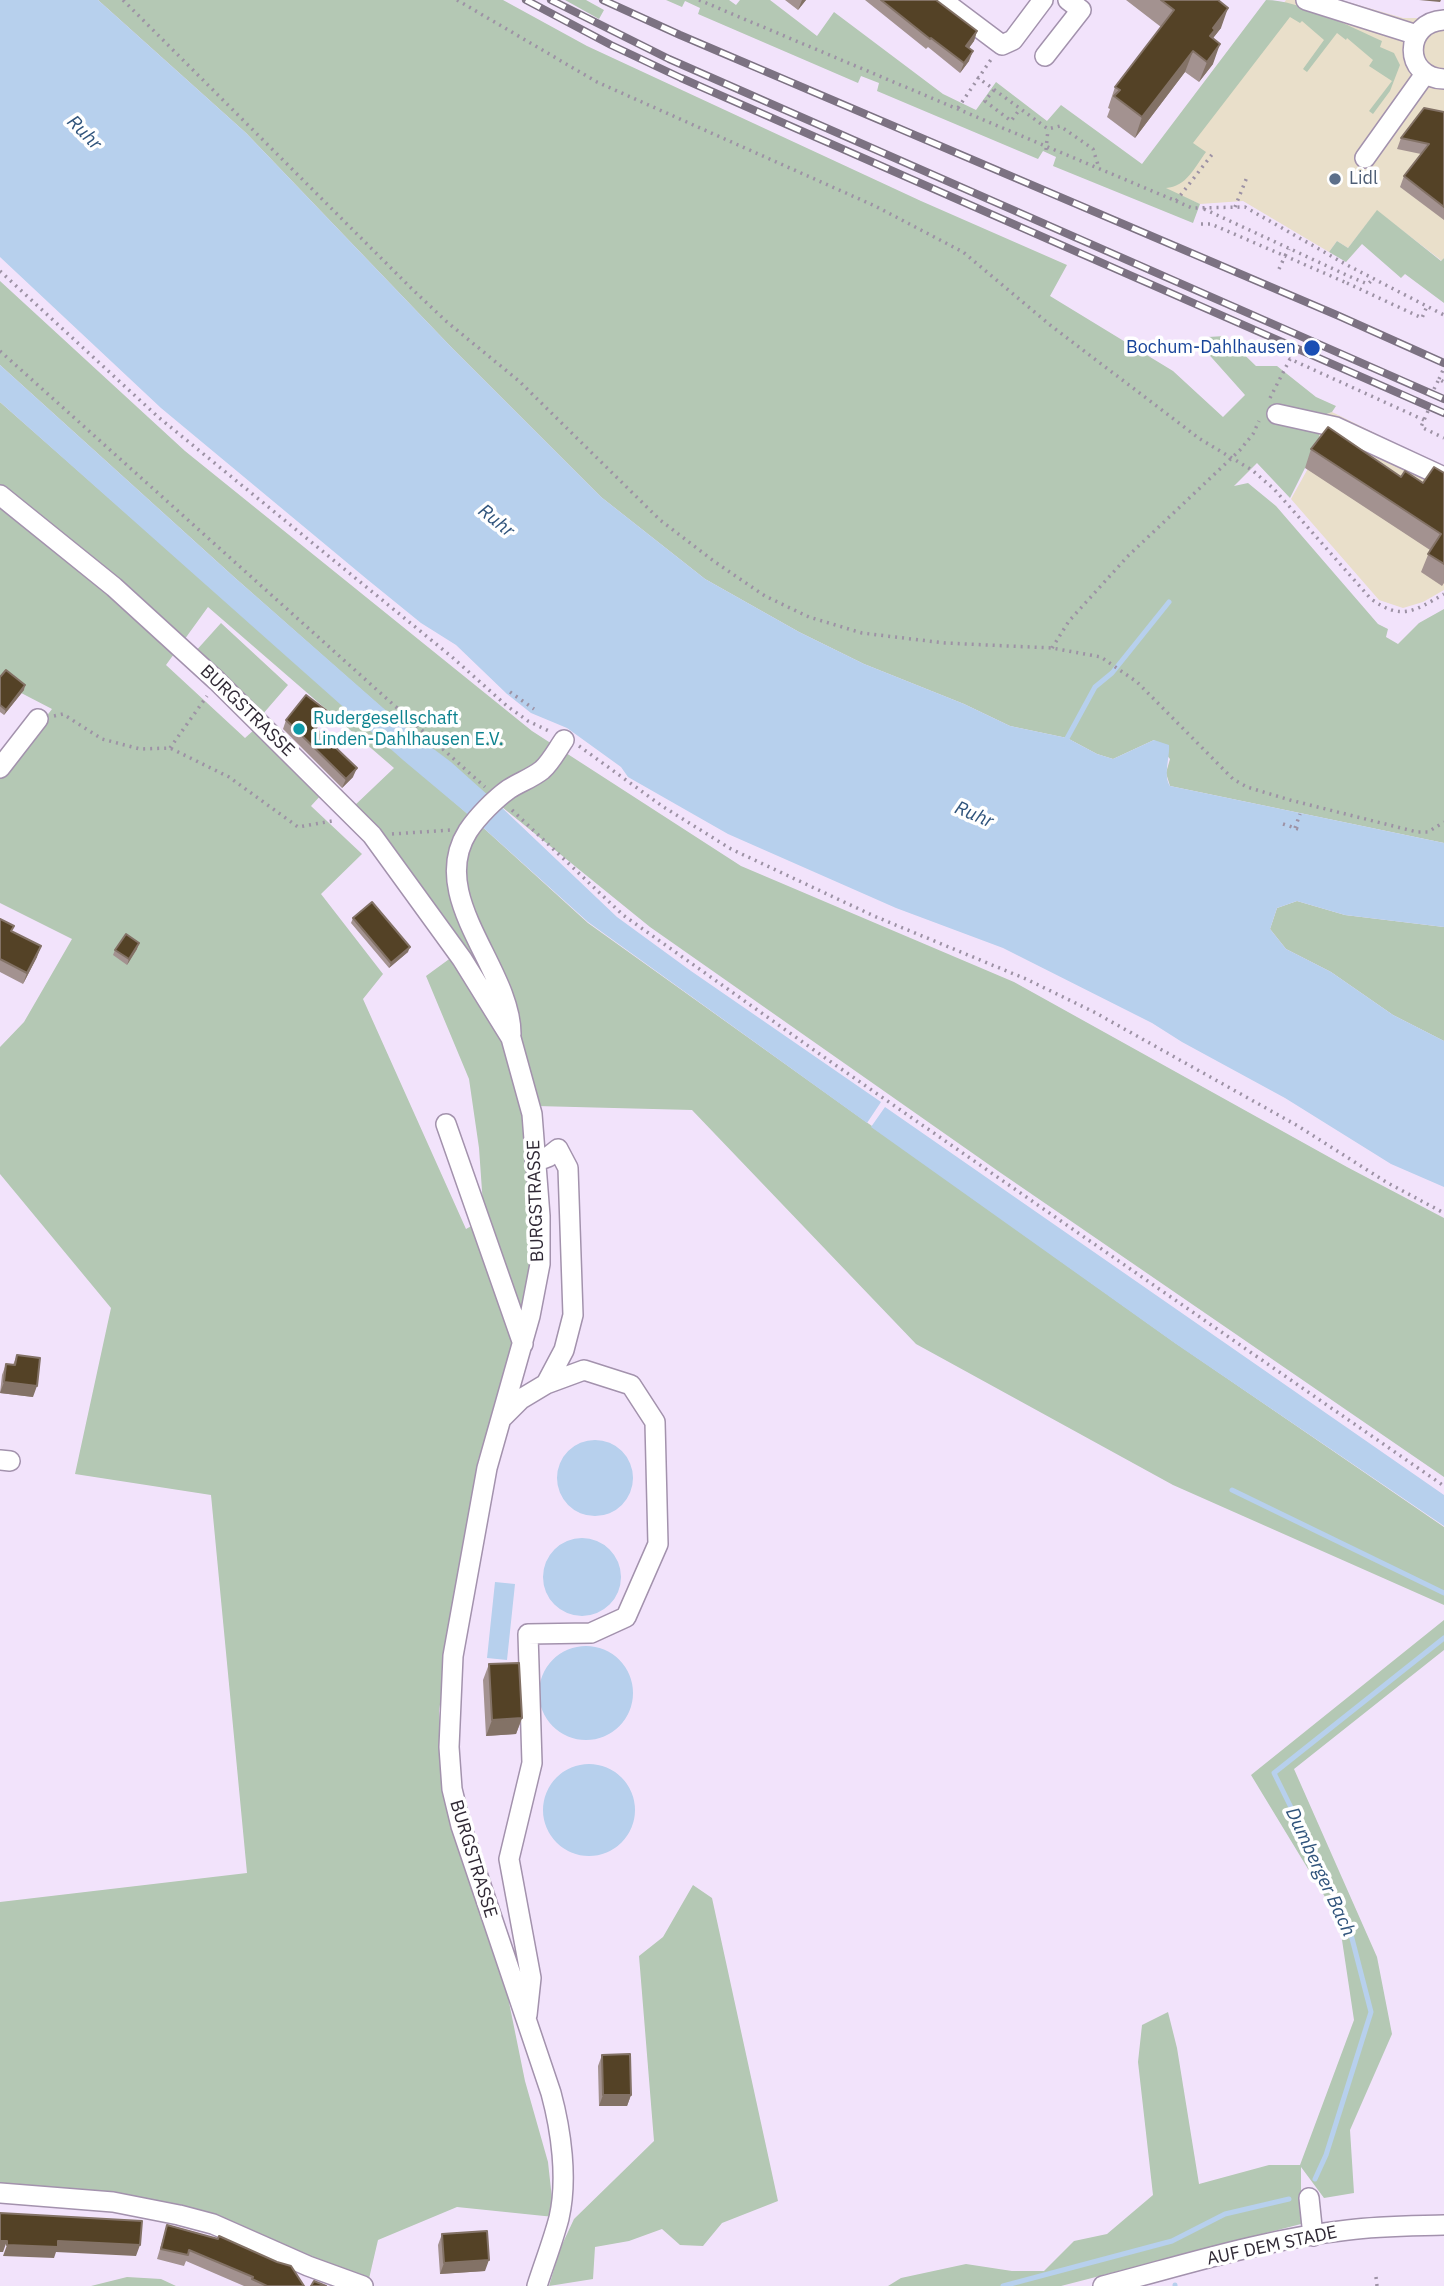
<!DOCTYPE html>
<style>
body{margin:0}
canvas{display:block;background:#f2e3fb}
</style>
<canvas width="1444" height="2286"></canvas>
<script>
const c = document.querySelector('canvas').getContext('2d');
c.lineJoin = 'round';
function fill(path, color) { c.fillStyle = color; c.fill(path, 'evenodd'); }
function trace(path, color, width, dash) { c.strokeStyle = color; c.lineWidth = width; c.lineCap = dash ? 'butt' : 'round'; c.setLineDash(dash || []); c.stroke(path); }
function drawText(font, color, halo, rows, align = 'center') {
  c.font = font + ' "IBM Plex Sans",sans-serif'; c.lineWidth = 7; c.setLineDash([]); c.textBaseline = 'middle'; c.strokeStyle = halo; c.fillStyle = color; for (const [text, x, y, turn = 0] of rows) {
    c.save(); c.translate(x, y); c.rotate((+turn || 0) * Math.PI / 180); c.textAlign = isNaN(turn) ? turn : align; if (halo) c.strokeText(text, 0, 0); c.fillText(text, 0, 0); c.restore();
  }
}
fill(new Path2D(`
 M1286,0H1341L1403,18H1419L1444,12V258L1442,261L1377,211L1348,248L1337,241L1329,252L1243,201L1200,204L1153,184Z
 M1332,412L1444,467V590L1423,602L1403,608L1379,600L1291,499L1321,445L1316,418Z`), '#e9dfca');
fill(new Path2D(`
 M98,0H503L587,46L921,201L1067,265L1050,296L1173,371L1223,417L1245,395L1204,349L1208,337L1225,336L1256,366H1277L1316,397L1336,406L1332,412L1316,418L1321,445L1305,468L1290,498L1257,463L1234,486L1248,483L1276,506L1378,624L1388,629L1386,637L1398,644L1419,623L1444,609V843L1170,786L1166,773L1170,759L1154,740L1113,759L1097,754L1067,738L1010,726L964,704L864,664L799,632L705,579L601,497L453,349L246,133Z
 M565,0H586L604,10L599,19Z
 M666,0H729L736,5L740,0H770L817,36L834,12L943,94L976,110L996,82L1047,121L1061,105L1142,164L1266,0C1299,0 1351,27 1382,41L1380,47L1394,53L1400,65L1390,91L1373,114L1369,111L1392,81L1369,66L1373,60L1347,38L1346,40L1337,33L1307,72L1303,69L1324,40L1302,21L1300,23L1290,17L1193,143L1206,152C1195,167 1186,187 1166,188L1200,204L1193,223L1053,166L1056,157L1043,151L1038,159L877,91L879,83L861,76L858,83L698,14L700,8L685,1L682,7Z
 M1377,210L1441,261L1444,258V303L1405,274L1401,278L1362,244L1346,262L1329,252L1337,241L1348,248Z
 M0,281L185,451L532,731L741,866L1014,982L1347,1167L1444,1218V1477L998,1171L650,927L407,730L234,577L0,365Z
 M0,402L478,823L588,923L1174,1342L1444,1527V1605L1173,1485L916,1344L692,1110L536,1106L538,1237L518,1345L478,1460L439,1711L441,1740L500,1958L525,2081L548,2162L554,2217L457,2207L378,2240L368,2283L244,2231L0,2188V1902L247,1873L211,1495L75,1474L111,1308L0,1174V1047L24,1022L72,939L0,903V777L52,709L0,682ZM208,607L394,768L353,807L452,957L426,976L469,1079L479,1148L484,1219L466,1229L363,999L383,974L321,894L362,854L311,806L322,794L255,729L245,738L166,665Z
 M221,623L288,685L262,715L194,653Z
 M1297,901L1345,915L1444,927V1041L1393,1015L1331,972L1286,949L1270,929L1277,908Z
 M1444,1620V1650L1294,1769L1377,1957L1392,2034L1350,2130L1354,2193L1324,2198L1301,2167V2224L1061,2286H888L901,2278L966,2264L1012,2271H1044L1074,2241L1107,2234L1153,2195L1138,2062L1142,2025L1168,2012L1177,2048L1199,2184L1269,2165H1300L1354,2020L1339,1920L1251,1775Z
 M693,1885L712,1898L778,2201L722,2223L703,2246L680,2245L662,2229L629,2241L595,2247L593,2279L549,2286L560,2249L574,2219L654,2141L639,1956L663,1937Z
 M127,2277L161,2279L176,2286H91Z`), '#b4c8b4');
fill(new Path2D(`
 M0,0H98L246,133L453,349L601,497L705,579L799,632L864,664L964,704L1010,726L1067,738L1097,754L1113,759L1154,740L1169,745C1170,758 1163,775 1170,786L1444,843V927L1345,915L1297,901L1277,908L1270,929L1286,949L1331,972L1393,1015L1444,1041V1187L1391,1164L1285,1098L1182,1042L1152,1023L1003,948L896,908L728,834L628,777L621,767L567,728L531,713L507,694L456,645L421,623L368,580L161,408L0,257Z
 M0,365L234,577L407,729L451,762L490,797L471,817L403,760L0,402Z
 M498,804L617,917L691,971L881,1102L867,1123L588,922L478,823Z
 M885,1107L1444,1495V1526L1176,1344L871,1127Z
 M557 1478a38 38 0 1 1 76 0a38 38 0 1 1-76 0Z
 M543 1577a39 39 0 1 1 78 0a39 39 0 1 1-78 0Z
 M495,1582L515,1584L507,1660L487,1658Z
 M539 1693a47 47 0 1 1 94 0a47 47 0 1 1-94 0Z
 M543 1810a46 46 0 1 1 92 0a46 46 0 1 1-92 0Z`), '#b7d0ed');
trace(new Path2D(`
 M1065,742L1095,687L1112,673L1169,602
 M1232,1490L1444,1593
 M1315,2179L1326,2155L1371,2012L1348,1923L1274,1773L1444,1638
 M1003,2286L1172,2241L1225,2214L1289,2199
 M1175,2286V2285`), '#b7d0ed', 5);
const minor = new Path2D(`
 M942,0L1002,45L1013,40L1043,0
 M1306,0L1417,35
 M1444,20C1403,22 1403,78 1444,79
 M1045,56L1081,10L1068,0
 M1365,158L1425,74
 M1277,414L1336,427L1444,477
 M0,495L114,587L217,681L372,835L462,959L511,1038L532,1114L540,1216V1264L530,1316L487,1468L453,1656L449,1747L452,1789L461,1826L551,2093C561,2130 568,2179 559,2218C553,2241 544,2264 537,2286
 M0,768L38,719
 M511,1034C511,968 426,897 468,831C478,816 495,799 509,789C520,782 532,778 542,770C551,762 557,750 564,740
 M446,1124L523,1344
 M535,1162L548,1157L558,1149L568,1168L573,1315L564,1350L546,1384
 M503,1417L521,1399L546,1384L584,1370L631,1385L655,1422L658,1544L626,1617L591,1633L528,1634L532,1763L509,1859L531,1978L527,2015
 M0,1460L10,1461
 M0,2193L113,2202L179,2215L213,2224L308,2266L363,2286
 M1309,2198L1313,2236
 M1103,2286C1184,2265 1265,2239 1348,2230C1379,2226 1412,2226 1444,2225`);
trace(minor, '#a392ad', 22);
trace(new Path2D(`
 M123,0L413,290L447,322L519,381L660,520L715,562L765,596L809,617L862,633L945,643L1052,648L1101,657L1137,682L1233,779L1247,787L1290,800L1417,832H1428L1444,822
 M457,0L597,82L875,206L963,252L1050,325L1200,439L1252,470L1274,489L1371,599C1402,621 1414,611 1444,594
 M699,0L1176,201L1214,152
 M977,77L1048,129L1060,126L1093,149L1099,168
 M994,90L985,101L1011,121L1020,109
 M958,108L992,58
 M1046,150L1048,129
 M1176,201L1192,208L1245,207L1347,265L1444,315
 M1235,207L1247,177
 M1204,209L1353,278L1368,284L1373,279
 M1201,224H1211L1285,256L1289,249
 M1279,269L1285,256L1347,283
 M0,271L157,416L452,657L507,706L528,721L551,732
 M1347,283L1422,318L1427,306
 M0,351L485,787
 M1439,379L1443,370
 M1434,389L1439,379L1444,382
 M1270,398L1290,359L1424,420
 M1428,411L1421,427L1444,438
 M1052,648L1069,621L1128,556L1240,450L1253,434L1259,421
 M510,692L534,709
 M54,716L63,714L102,739L140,749L170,748L229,777L298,827L332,821
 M579,746L662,806L731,849L874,916L1026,979L1094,1012L1298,1126L1386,1182L1444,1213
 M170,748L207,696
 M512,810L623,915L821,1055L1444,1486
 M1283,824L1301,830
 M1295,828L1300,814
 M392,834L451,830
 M1376,2277L1377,2286`), '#9d92a5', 3.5, [2, 5]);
trace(minor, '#fff', 19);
const rail = new Path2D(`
 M526,0L611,45L681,78L1444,413
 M551,0L669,59L1444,399
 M603,0L680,35L1339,316L1444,363`);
trace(rail, '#7c7282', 8);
trace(rail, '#fff', 5, [16]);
fill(new Path2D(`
 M785,0H806L798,10Z
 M865,0H936L977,31L974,41L969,48V61L960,73L928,47L926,49Z
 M1126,0H1218L1221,28L1213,38V64L1199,82L1185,72L1135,138L1107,117L1110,109L1108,108L1115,87L1161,27Z
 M1444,112V220L1400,187L1404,176L1421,154L1397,149L1401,138Z
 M1311,449L1401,477L1423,483L1444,473V583L1442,586L1421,572L1430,550L1305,468Z
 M0,677L24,690L4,715L0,712Z
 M286,720H323L316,729L353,777L342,788L283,729Z
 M353,918L408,952L389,968L351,923Z
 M0,919L37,957L23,984L0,972Z
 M137,949L127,965L113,955L115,950Z
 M17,1355L33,1397L0,1393L2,1375L6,1364L13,1365Z
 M489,1664L522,1718L516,1734L486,1736L483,1680Z
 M602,2055L631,2095L627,2106H599L598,2066Z
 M167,2225L304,2286H244L186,2261L184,2266L157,2259Z
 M442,2234L485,2271L440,2274L438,2245Z`), '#a39290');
fill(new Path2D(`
 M802,0H806L798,10Z
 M1419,0H1441L1440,2Z
 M1228,8L1221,28L1210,42L1207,51L1213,28Z
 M977,31L974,41L963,56L966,46Z
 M1220,44L1213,64L1199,82L1207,62Z
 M973,51L969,61L960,73L964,63Z
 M1193,51L1185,72L1135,138L1142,117Z
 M25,685L24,690L4,715L6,710Z
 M327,711L323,720L311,736L314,727Z
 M357,768L353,777L342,788L346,779Z
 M139,943L137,949L127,965L129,959Z
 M41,946L37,957L23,984L27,973Z
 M410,947L408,952L389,968L391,963Z
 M4,1382L37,1386L33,1397L0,1393Z
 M522,1718L516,1734L486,1736L492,1720Z
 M603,2095H631L627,2106H599Z
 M0,2241H7L3,2252H0Z
 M58,2241L140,2245L136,2256L56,2252L54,2258L3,2256L7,2245Z
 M489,2260L485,2271L440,2274L444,2263Z`), '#837266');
const building = new Path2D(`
 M881,0H936L977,31L966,46L973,51L964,63L931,38L930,39Z
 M1161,0H1218L1228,8L1213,28L1215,30L1210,36L1220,44L1207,62L1193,51L1142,117L1114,96L1120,90L1115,87L1174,10Z
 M1424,108L1444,112V207L1404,176L1429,144L1401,138Z
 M1328,427L1401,477L1405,471L1423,483L1434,467L1444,473V564L1428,554L1441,534L1311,449Z
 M6,670L25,685L6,710L0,705V677Z
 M306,695L327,711L314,727L357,768L346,779L286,720Z
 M372,902L410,947L391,963L353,918Z
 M0,919L14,926L11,931L41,946L27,973L0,959Z
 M126,934L139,943L129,959L115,950Z
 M17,1355L40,1358L37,1386L4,1382L6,1364L15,1365Z
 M519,1663L522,1718L492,1720L489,1664Z
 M630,2054L631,2095H603L602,2055Z
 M0,2213L142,2221L140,2245L58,2241V2247L7,2245V2241H0Z
 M167,2225L218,2239L219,2236L277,2262L291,2266L304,2286H267L252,2279L253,2277L189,2250L188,2255L161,2249Z
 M487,2231L489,2260L444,2263L442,2234Z
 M314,2281L326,2286H311Z`);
fill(building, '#544226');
trace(building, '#837266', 2);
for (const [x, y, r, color] of [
 [1335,179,7,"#5c6f8a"],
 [1312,348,9,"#1a4fb4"],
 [299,729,7,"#0f9aa8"]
]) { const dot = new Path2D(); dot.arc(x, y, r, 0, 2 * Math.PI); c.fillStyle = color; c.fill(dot); trace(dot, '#fff', 2.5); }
drawText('18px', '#4e5e75', '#fff', [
 ["Lidl",1349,179]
], 'left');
drawText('18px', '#164399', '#fff', [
 ["Bochum-Dahlhausen",1296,348]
], 'right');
drawText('18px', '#2f2834', '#fff', [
 ["BURGSTRASSE",247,711,44],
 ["BURGSTRASSE",536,1201,-92],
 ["BURGSTRASSE",473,1859,73],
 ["AUF DEM STADE",1272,2246,-12]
]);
drawText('18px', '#0d838f', '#fff', [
 ["Rudergesellschaft",313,719],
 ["Linden-Dahlhausen E.V.",313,740]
], 'left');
drawText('italic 19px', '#30547c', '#fff', [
 ["Ruhr",84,133,45],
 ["Ruhr",496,521,39],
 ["Ruhr",974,815,23],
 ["Dumberger Bach",1320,1872,65]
]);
</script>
